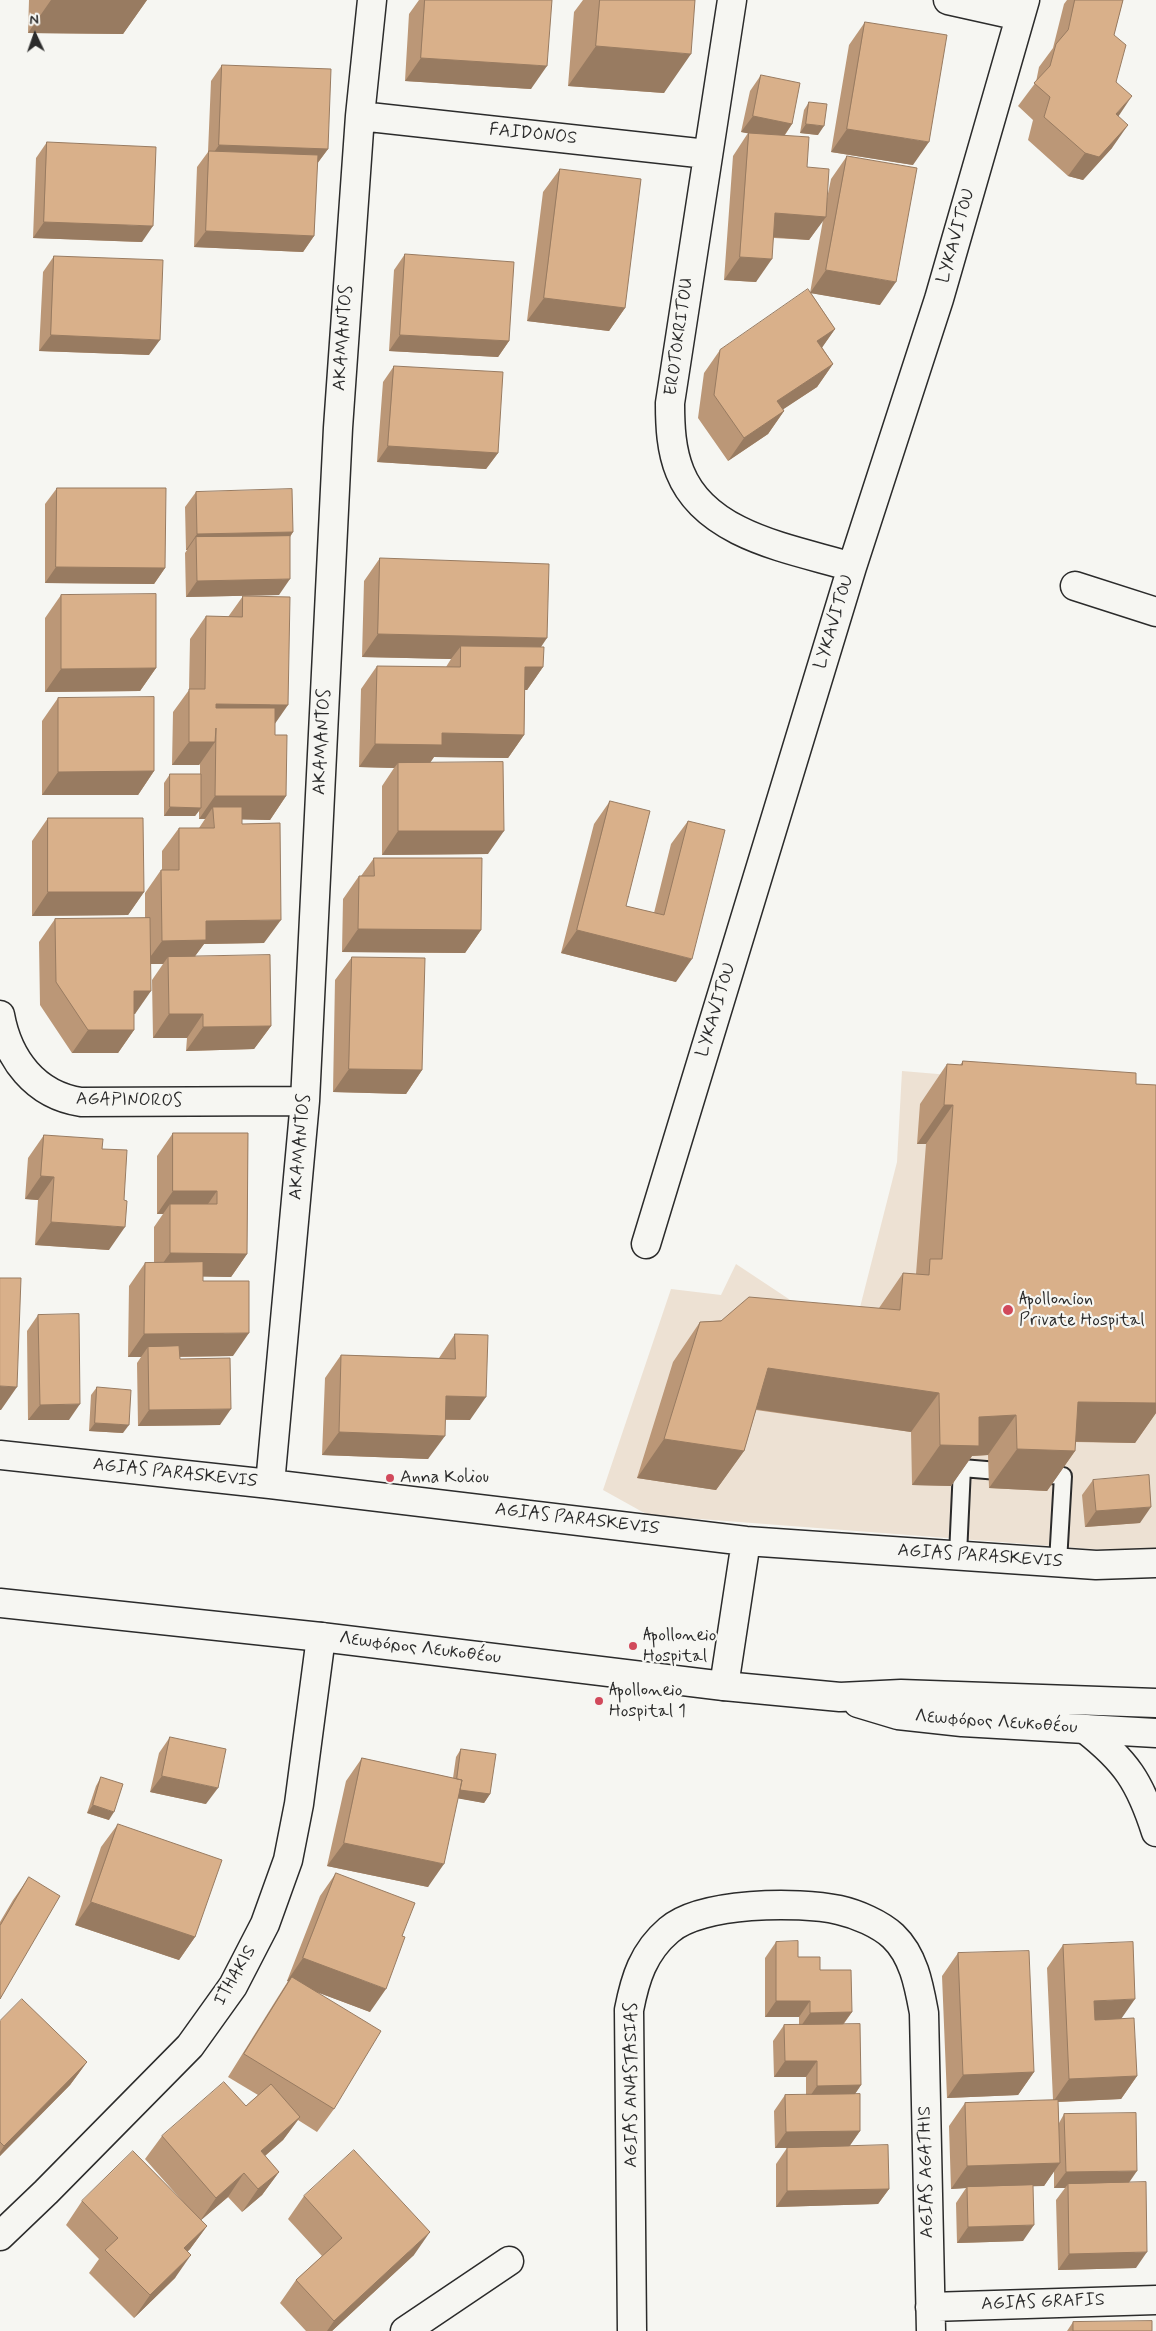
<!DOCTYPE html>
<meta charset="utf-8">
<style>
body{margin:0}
#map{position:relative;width:1156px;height:2331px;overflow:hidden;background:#f6f6f2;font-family:Mynerve,sans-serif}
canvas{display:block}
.north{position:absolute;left:10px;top:10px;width:50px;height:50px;-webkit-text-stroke:4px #f6f6f2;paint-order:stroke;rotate:357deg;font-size:14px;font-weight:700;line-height:20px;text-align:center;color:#2b2b2b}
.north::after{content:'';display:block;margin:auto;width:18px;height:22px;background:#2b2b2b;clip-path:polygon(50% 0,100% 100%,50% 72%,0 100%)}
</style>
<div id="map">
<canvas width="1156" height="2331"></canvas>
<div class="north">N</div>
</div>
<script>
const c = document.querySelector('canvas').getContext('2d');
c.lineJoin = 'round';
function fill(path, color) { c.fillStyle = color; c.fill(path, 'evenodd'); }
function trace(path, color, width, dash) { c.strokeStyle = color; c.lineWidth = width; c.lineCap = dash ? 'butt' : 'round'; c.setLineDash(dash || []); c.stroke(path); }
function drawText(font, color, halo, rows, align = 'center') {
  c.font = font + ' Mynerve,sans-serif'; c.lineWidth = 4.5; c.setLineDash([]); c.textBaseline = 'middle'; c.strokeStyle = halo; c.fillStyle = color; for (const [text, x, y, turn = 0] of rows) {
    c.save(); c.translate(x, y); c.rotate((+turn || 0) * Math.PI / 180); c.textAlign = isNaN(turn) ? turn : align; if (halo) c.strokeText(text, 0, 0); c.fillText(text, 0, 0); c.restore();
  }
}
fill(new Path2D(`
 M902,1071L1140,1091L1156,1098V1554L648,1515L603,1490L671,1289L721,1295L736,1264L828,1325L855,1327L897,1162Z`), '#ede1d3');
const service = new Path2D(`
 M1037,1474L1063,1476L1058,1562
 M958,1555L962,1468L1010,1472`);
const minor = new Path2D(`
 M732,0L670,403C670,426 671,450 680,472C706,537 793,549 852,567
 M948,0L1020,16
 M360,116L707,154
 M1075,586L1156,612
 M0,1015C8,1059 35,1095 81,1102L305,1101
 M646,1244L852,567L939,299L1025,0
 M0,1455L270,1484L746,1541L1096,1565L1156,1563
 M270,1484L305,1101L338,428L360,116L372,0
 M724,1686L746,1541
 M1085,1729C1126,1761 1140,1782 1156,1832
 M0,2236L46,2192L190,2046L233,1986L265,1924L288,1860L299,1804L321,1637
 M930,2307L1156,2300
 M405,2331L509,2261
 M632,2331L629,2010C635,1979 643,1952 669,1930C701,1902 798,1901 839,1910C857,1914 880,1924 893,1936C914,1956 919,1986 924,2013L931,2331`);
const secondary = new Path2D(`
 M0,1603L321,1637L724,1686L840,1697L901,1694L1156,1703
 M858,1703L898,1715L962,1722L1156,1733`);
trace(service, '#2b2b2b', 20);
trace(minor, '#2b2b2b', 31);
trace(secondary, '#2b2b2b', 31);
trace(service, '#f6f6f2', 16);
trace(minor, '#f6f6f2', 28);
trace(secondary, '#f6f6f2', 28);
fill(new Path2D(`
 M29,0H147L123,34L28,33Z
 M419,0H552L531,89L405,81L409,14Z
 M583,0H695L664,93L568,86L574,12Z
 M1067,0H1123L1114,35L1118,116L1112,148L1083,180L1068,176L1028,140L1033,120L1018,106L1036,82L1039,67L1053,48L1064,4Z
 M865,22L913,165L831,152L849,45Z
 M222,65L328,149L317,164L314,236L303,252L194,247L197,167L208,152L211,81Z
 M761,75L792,124L785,135L807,167L826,203L831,179L847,156L880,305L811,293L835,329L822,347L833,364L817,387L783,409L784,411L768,434L728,461L698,418L704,373L720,350L810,293L823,220L809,240L774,238L756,282L724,280L733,156L748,133L741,132L750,91Z
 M809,102L818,135L800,133L804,110Z
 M47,142L142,242L33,238L36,158Z
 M560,169L625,308L609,331L527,321L543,192Z
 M405,254L509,341L498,357L389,351L394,270Z
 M54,256L149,355L39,351L43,272Z
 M394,366L498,453L486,469L377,462L383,382Z
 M57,488L165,568L154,584L45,583V504Z
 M196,492L293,532L290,537L279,595L186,597L185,553L187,550H186L185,507Z
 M380,558L540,647L543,667L527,690H525L524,735L508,758L434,757L430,763L488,854L382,855V786L394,768L359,767L361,689L377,666L446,667L451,659L362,657L364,581Z
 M61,595L156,668L140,691L45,692V618Z
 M243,596L275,724V735L286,796L270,820L242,819V824L264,943L204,944L195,956L271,1026L254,1049L186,1051L187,1038H153L152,980L163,964H151L135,1014H134V1030L118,1053H72L40,1005L39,942L55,919L145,918V893L161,870H162V851L179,828H199L205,819H199V811L195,816H164V783L170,774H200V764L199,765H172L173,712L189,690L190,639L206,616L228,617Z
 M58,698L154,771L138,795H42V721Z
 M610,801L626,906L654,913L671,844L688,821L676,982L561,953L594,824Z
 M48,818L144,892L128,915L32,916V841Z
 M374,858L481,930L465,953L342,952L343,899L359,876H361Z
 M352,957L422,1070L406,1094L333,1092L335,980Z
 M963,1061L1136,1084L1156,1085V1413L1135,1443L1075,1442V1451L1047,1491L989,1488L988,1455L972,1456L951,1486L912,1485L911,1432L756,1410L744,1451L716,1490L637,1478L673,1362L700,1322L879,1308L903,1273L916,1274L926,1144H917L920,1104L947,1064L960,1065Z
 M173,1133H248L247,1254L231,1277L203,1276V1281L233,1356L180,1357V1359L220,1425L138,1426L137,1363L141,1357H128L129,1286L145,1263H154V1227L163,1214H157V1156Z
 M44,1135L102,1149L109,1250L35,1245L38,1200L25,1199L28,1158Z
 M38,1315L69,1420H28L27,1331Z
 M455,1334L470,1420H445L428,1459L322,1455L325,1378L341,1355L439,1358Z
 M97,1387L123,1433L89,1431L91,1395Z
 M1093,1480L1140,1523L1085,1527L1082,1495Z
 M170,1737L206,1804L150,1792L159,1753Z
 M461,1749L490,1794L484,1803L458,1798L428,1887L327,1866L346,1781L362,1758L453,1778L456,1757Z
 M101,1777L109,1820L87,1813L96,1786Z
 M118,1824L195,1937L179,1960L75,1925L101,1847Z
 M336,1873L370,2012L317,1992L334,2109L317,2132L298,2120L283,2140L265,2156L279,2172L262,2195L242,2212L228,2197L201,2220L207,2226L190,2249L188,2251L175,2278L134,2318L89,2273L99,2259L66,2225L82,2201L184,2203L145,2159L162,2136L246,2106L258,2095L228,2077L276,2000L288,1981H287L320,1896Z
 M29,1877L0,1999V1922L13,1900Z
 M776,1942L798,1957L820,1970L852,2012L843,2025L861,2085L855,2094L860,2131L849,2146L889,2189L878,2204L776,2207V2164L787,2148H814H775L774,2111L785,2095H806V2077H774L773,2041L784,2025H799V2017H765V1958Z
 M1063,1945L1121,2019L1137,2076L1121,2099L1058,2102L1059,2123L1064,2114L1129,2183L1136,2268L1058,2270L1056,2200L1065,2188H1054V2171L1044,2186H1033L1023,2241L957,2243L956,2203L966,2188L951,2189L949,2126L965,2103L1053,2100L1047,1968Z
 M958,1953L1034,2072L1018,2095L947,2098L942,1976Z
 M0,2021L87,2062L70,2085L0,2156Z
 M304,2196L414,2255L332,2331H306L280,2303L296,2280L322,2256L288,2219Z
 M1073,2322L1152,2331H1067Z`), '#bb9777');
fill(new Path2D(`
 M51,0H147L123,34L28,33Z
 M596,46L691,54L664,93L568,86Z
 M421,58L547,66L531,89L405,81Z
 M1132,96L1116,120V114Z
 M753,116L792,124L781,140L741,132Z
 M806,124L824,126L818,135L800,133Z
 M1128,125L1112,148L1083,180L1068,176L1085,153Z
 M847,129L929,142L913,165L831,152Z
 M219,145L328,149L316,165L208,161Z
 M775,213L826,217L809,240L759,236Z
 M44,222L153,226L142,242L33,238Z
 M206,231L314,236L303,252L194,247Z
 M740,257L772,259L756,282L724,280Z
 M826,270L896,282L880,305L810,293Z
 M544,298L625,308L609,331L527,321Z
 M835,329L819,352L817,341Z
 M51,335L160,340L149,355L39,351Z
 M400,335L509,341L498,357L389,351Z
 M833,364L817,387L761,424L777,401Z
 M784,411L768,434L728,461L744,438Z
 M388,446L498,453L486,469L377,462Z
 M293,532L282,548L196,537L187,550H186L197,534Z
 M56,567L165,568L154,584L45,583Z
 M290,579L279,595L186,597L197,581Z
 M378,634L547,638L531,662L461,646L451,659L362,657Z
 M525,667H543L527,690H509Z
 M156,668L140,691L45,692L61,669Z
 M216,704L288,705L272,728L200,727Z
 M442,733L524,735L508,758L434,757L426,768L398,763L394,768L359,767L375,744Z
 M189,742H215L199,765H172Z
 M154,771L138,795H42L58,772Z
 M215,796H286L270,820L213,819V807L205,819H199Z
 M170,807L201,808L195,816H164Z
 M398,831H504L488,854L382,855Z
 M48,892H144L128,915L32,916Z
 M281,920L264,943L204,944L190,963L168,957L163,964H145L162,941L206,921Z
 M358,929L481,930L465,953L342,952Z
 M577,930L692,959L676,982L561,953Z
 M134,991H151L135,1014H117Z
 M169,1014H203L187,1038H153Z
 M271,1026L254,1049L186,1051L203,1027Z
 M88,1030H134L118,1053H72Z
 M349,1069L422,1070L406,1094L333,1092Z
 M944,1105H953L926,1144H917Z
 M41,1176L54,1177L38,1200L25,1199Z
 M173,1191H217L201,1214L170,1204L163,1214H157Z
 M51,1222L125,1227L109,1250L35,1245Z
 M170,1253L247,1254L231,1277L154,1276Z
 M249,1333L233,1356L148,1357V1347L141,1357H128L144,1334Z
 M768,1368L939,1393L911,1432L741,1407Z
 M0,1386L17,1387L1,1410H0Z
 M446,1396L486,1397L470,1420L430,1419Z
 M1078,1402L1156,1403V1413L1135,1443L1051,1441Z
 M80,1404L69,1420H28L40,1405Z
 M231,1409L220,1425L138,1426L149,1410Z
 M1016,1415L988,1455L972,1456L951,1486L912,1485L940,1445L979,1417Z
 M95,1423L129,1425L123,1433L89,1431Z
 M339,1432L445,1436L428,1459L322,1455Z
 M664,1439L744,1451L716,1490L637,1478Z
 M1017,1449L1075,1451L1047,1491L989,1488Z
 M1151,1507L1140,1523L1085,1527L1096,1511Z
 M162,1776L218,1788L206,1804L150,1792Z
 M456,1789L490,1794L484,1803L450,1797Z
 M93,1805L114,1812L109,1820L87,1813Z
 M344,1843L444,1864L428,1887L327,1866Z
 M91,1902L195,1937L179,1960L75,1925Z
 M303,1958L386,1989L370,2012L287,1981Z
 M1135,1999L1119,2022L1078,2024L1094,2001Z
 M776,2001H810L799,2017H765Z
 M852,2012L840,2028L799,2029L810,2013Z
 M785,2061H817L806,2077H774Z
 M87,2062L70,2085L0,2156V2152L4,2146Z
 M1034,2072L1018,2095L947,2098L963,2075Z
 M1137,2076L1121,2099L1053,2102L1069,2079Z
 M861,2085L850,2101L806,2102L817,2086Z
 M300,2117L283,2140L244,2174L261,2151Z
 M860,2131L849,2147L775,2148L786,2132Z
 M1060,2163L1044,2186L967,2188V2187L966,2188L951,2189L967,2166Z
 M1137,2171L1126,2187L1068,2184L1065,2188H1054L1066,2172Z
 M279,2172L262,2195L242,2212L258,2189Z
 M244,2173L228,2197L200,2221L216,2198Z
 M889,2189L878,2204L776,2207L787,2191Z
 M1034,2225L1023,2241L957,2243L968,2227Z
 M207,2226L190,2249L168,2271L184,2248Z
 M430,2232L414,2255L332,2331H327L334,2321Z
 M1147,2252L1136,2268L1058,2270L1069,2254Z
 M191,2255L175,2278L134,2318L150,2295Z`), '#987b61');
const building = new Path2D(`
 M425,0H552L547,66L421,58Z
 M600,0H695L691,54L596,46Z
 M1075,0H1123L1114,35L1126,45L1116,82L1132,96L1116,114L1128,125L1099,157L1085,153L1044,117L1050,97L1034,83L1050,66L1056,44L1068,30Z
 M865,22L947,35L929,142L847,129Z
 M222,65L331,69L328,149L219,145Z
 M761,75L800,83L792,124L753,116Z
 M809,102L827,104L824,126L806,124Z
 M749,133L809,137L807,167L829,169L826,217L775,213L772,259L740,257Z
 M47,142L156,147L153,226L44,222Z
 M209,151L318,155L314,236L206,231Z
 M847,156L917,168L896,282L826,270Z
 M560,169L641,179L625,308L544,298Z
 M405,254L514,262L509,341L400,335Z
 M54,256L163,260L160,340L51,335Z
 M808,289L835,329L817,341L833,364L777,401L784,411L744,438L714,395L720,350Z
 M394,366L503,372L498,453L388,446Z
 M57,488H166L165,568L56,567Z
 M292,489L293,532L197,534L196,492Z
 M290,536V579L197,581L196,537Z
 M380,558L549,564L547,638L378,634Z
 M156,594V668L61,669V595Z
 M243,596L290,597L288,705L216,704V708H275V735H287L286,796H215L216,728L215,742H189V689H205L206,616L242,617Z
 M461,646L544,647L543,667H525L524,735L442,733V745L375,744L377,666L460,667Z
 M154,697V771L58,772V698Z
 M503,762L504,831H398V763Z
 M170,774H201V808L170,807Z
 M610,801L650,811L626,906L664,915L688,821L725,830L692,959L577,930Z
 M213,807H242V824L280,823L281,920L206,921V940L162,941L161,870H179V828H214Z
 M48,818H143L144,892H48Z
 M374,858H482L481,930L358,929L359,876H374Z
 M150,918L151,991H134V1030H88L56,982L55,919Z
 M270,955L271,1026L203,1027V1014H169L168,957Z
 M352,957L425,958L422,1070L349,1069Z
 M963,1061L1136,1073V1084L1156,1085V1403L1078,1402L1075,1451L1017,1449L1016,1415L979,1417V1446L940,1445L939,1393L768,1368L744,1451L664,1439L700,1322L721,1321L749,1297L900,1310L903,1273L929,1275L930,1259H942L953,1105H944L947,1064L962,1065Z
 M173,1133H248L247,1254L170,1253V1204H217V1191H173Z
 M44,1135L103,1139L102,1149L127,1150L124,1200L127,1201L125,1227L51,1222L54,1177L41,1176Z
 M203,1262V1281H249V1333L144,1334L145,1263Z
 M0,1278H21L17,1387L0,1386Z
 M79,1314L80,1404L40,1405L38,1315Z
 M455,1334L488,1335L486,1397L446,1396L445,1436L339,1432L341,1355L455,1359Z
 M179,1346L180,1359L230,1358L231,1409L149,1410L148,1347Z
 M97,1387L131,1390L129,1425L95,1423Z
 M1149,1475L1151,1507L1096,1511L1093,1480Z
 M170,1737L226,1749L218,1788L162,1776Z
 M461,1749L496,1754L490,1794L460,1790L462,1780L457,1779Z
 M362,1758L462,1780L444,1864L344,1843Z
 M101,1777L123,1784L114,1812L93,1805Z
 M118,1824L222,1860L195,1937L91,1902Z
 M336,1873L415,1903L402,1936L405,1937L386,1989L303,1958Z
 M29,1877L60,1896L0,1999V1926Z
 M798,1941V1957H820V1970H851L852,2012L810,2013V2001H776V1942Z
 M1133,1942L1135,1999L1094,2001L1095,2020L1134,2018L1137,2076L1069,2079L1063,1945Z
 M1029,1951L1034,2072L963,2075L958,1953Z
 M292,1977L381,2031L334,2109L244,2054Z
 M22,1999L87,2062L4,2146L0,2142V2021Z
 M860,2024L861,2085L817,2086V2061H785L784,2025Z
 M224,2082L246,2106L271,2084L300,2117L261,2151L279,2172L258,2189L244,2173L216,2198L162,2136Z
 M860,2094V2131L786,2132L785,2095Z
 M1058,2100L1060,2163L967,2166L965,2103Z
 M1136,2113L1137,2171L1066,2172L1064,2114Z
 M888,2145L889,2189L787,2191V2148Z
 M354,2150L430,2232L334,2321L296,2280L342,2238L304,2196Z
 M133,2151L207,2226L184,2248L191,2255L150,2295L105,2250L118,2238L82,2201Z
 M1146,2182L1147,2252L1069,2254L1068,2184Z
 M1033,2185L1034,2225L968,2227L967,2187Z
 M1152,2321V2331H1073V2322Z`);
fill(building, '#d9b08a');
trace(building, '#987b61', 1);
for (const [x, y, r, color] of [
 [1008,1310,6,"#d1495b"],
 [390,1478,5,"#d1495b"],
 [633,1646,5,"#d1495b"],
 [599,1701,5,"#d1495b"]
]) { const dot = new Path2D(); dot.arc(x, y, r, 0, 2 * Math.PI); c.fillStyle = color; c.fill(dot); trace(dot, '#f6f6f2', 2); }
drawText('18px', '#2b2b2b', '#f6f6f2', [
 ["FAIDONOS",533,135,6],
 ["LYKAVITOU",957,236,-74],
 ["EROTOKRITOU",680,337,-82],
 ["AKAMANTOS",344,338,-86],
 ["LYKAVITOU",835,622,-73],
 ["AKAMANTOS",323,742,-87],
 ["LYKAVITOU",717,1010,-73],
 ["AGAPINOROS",129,1101,1],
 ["AKAMANTOS",301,1147,-85],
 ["AGIAS PARASKEVIS",175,1474,6],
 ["AGIAS PARASKEVIS",577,1520,7],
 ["AGIAS PARASKEVIS",980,1557,4],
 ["Λεωφόρος Λευκοθέου",420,1649,7],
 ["Λεωφόρος Λευκοθέου",996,1723,4],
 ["ITHAKIS",236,1976,-60],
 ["AGIAS ANASTASIAS",632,2085,-90],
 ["AGIAS AGATHIS",927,2172,-91],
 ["AGIAS GRAFIS",1043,2303,-2]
]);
drawText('18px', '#2b2b2b', '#f6f6f2', [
 ["Apollonion",1019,1300],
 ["Private Hospital",1019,1321],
 ["Anna Koliou",400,1478],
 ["Apolloneio",643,1636],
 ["Hospital",643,1657],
 ["Apolloneio",609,1691],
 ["Hospital 1",609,1712]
], 'left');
</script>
